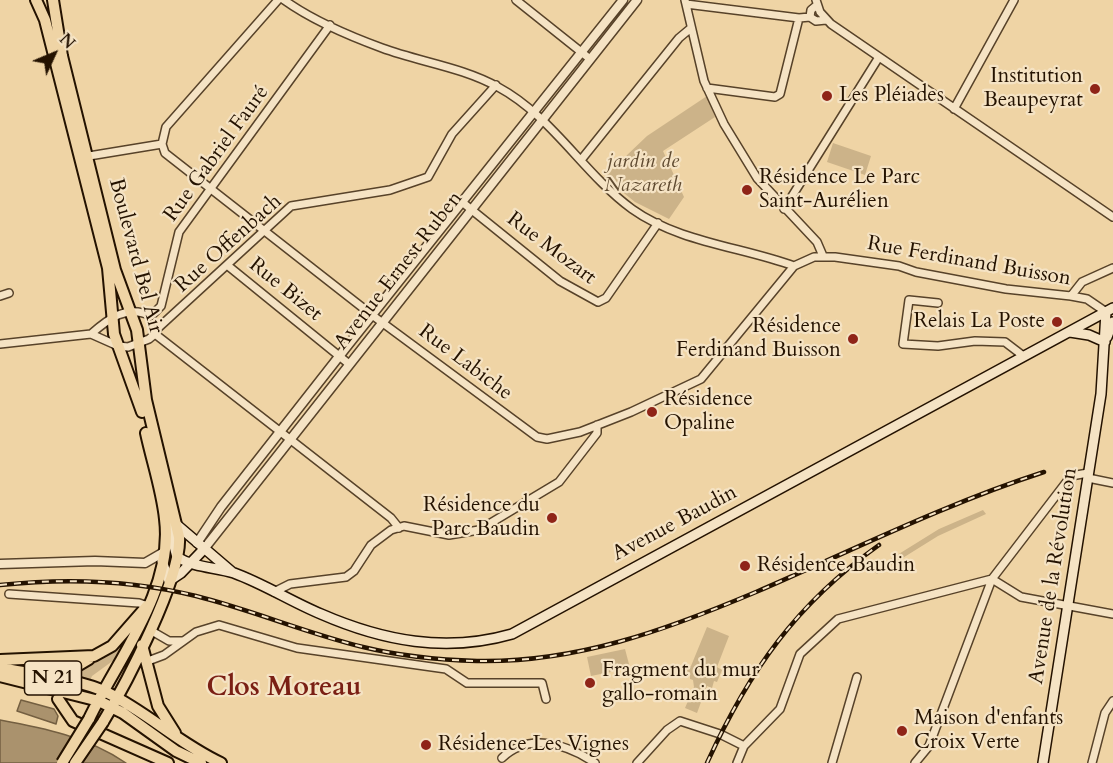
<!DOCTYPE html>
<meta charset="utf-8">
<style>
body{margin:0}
#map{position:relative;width:1113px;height:763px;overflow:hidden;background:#efd4a5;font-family:Cardo,serif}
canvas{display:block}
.north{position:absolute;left:24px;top:24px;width:60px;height:60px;-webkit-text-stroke:4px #f5e3c4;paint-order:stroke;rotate:46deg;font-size:16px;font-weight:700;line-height:24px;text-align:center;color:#241200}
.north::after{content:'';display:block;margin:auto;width:21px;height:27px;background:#241200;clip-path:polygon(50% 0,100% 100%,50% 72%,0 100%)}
</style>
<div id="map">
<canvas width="1113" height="763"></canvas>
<div class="north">N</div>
</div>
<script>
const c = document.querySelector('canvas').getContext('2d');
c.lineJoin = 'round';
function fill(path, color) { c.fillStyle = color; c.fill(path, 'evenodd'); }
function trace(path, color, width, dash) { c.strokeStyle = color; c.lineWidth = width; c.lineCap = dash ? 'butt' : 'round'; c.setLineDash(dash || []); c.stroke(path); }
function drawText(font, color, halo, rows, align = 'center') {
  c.font = font + ' Cardo,serif'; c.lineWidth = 4.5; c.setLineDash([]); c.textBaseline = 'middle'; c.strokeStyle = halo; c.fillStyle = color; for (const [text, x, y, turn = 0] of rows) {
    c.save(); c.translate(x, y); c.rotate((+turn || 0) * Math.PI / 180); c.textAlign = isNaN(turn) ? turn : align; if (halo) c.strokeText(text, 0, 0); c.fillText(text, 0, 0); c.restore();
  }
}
fill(new Path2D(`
 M707,96L715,117L663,151L684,197L669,219L635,202L604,177L647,136Z
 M833,143L871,156L865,175L827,162Z
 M983,510L986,514L938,536L877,574L873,570L939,529Z
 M707,627L729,636L717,667L722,670L717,682L714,681L712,688L707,686L697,713L685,708L694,687L693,680L690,679V674L685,669L691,666Z
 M131,629L114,660L92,676L90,681L66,676Z
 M625,649L630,668L591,676L587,657Z`), '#ccb389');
const water = new Path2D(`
 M21,700L54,709L58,716L56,724L17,711Z
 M0,720C44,728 88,737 126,763H0Z`);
fill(water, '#aa926d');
trace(water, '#745f41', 1.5);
const minor = new Path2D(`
 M278,0L166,127L162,144L165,153L372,315L537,437L547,439L580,432L631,412L701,379L794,266L814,257H835L899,266L916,272L1006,289L1071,296L1087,299L1106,312
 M284,0C312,20 349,36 382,48C420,62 462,67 498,87C552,116 583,173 632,209C678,242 742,247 794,266
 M516,0L590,59
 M685,0L704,81L724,124L757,178L817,242L823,256
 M816,0L820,12L831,24L1113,217
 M686,4L799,18L810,17
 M817,5L811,10L810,17L816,21L826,20
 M707,88L775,97L780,94L799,18
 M954,109L1014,0
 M89,156L162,144
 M581,160L679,38L691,28
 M462,202L560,281L598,302L606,298L658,223
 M784,209L879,57
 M227,265L349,364
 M0,296L9,293
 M1071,296L1082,282L1113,268
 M938,303L909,300L903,344L938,346L975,341L1005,342L1022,355
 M151,316L161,306L179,232L330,25
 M157,329L291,206L390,190L428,177L452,134L496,85
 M91,334C108,319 127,304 151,316
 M155,334L391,518L399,528
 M0,344L91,334L118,346L128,347L149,339L155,334
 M1088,478L1113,483
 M992,579L1021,597L1113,614
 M274,592L290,584L346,577L354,571L371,545L391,530L404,526L449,535L479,530L559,482L597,433V425
 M9,594L139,603L148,606
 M150,630L169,641H182
 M148,661L164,655L196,632L219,625L297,648L446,669L467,683H542L546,699
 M502,758C529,732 567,744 595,763
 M637,763L667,730L680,721L720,734L744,746
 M737,763L744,746L780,709L800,654L838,619L992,579
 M832,763L857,677
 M915,763L929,746L992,579L1071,476L1088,473
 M1092,763L1105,713L1113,701`);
const tertiary = new Path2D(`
 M197,543L221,507L348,345L623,0
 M204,549L637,0
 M0,564L95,561L145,563L164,552`);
const secondary = new Path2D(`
 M1070,332L1089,335L1105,342
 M1107,337L1113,322
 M167,520L177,557C195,568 215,567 234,573C264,584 292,602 321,614C383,641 446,653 512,634L1113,308
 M177,525L232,572
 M162,561L169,581L181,573L204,549
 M1043,763L1101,394L1106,312`);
const primary = new Path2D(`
 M36,0L45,20L108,268L114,334L142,412
 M53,0L62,56L115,270L137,330L146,400L179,537C182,577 125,686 103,722
 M142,645L158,706L175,733
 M0,660L94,656L112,646L147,606
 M0,668C31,674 80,679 108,693C148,713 180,744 221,763
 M62,675L89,659
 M0,676L99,701L123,713L176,751L201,763
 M58,699L73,721L168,763
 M89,719C118,658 174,590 165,519C162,490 152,461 146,433`);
trace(minor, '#574229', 10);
trace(tertiary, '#574229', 11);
trace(secondary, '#241200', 12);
trace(primary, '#241200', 14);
trace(minor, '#f5e3c4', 7);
trace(tertiary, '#f5e3c4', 8);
trace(secondary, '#f5e3c4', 9);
trace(primary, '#efd4a5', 10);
const rail = new Path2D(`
 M0,585C65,578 132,580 196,596C252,610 306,633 363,647C400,656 439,660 477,661C576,663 666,630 756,592C851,551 945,504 1044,472
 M707,763C749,671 796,604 879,545`);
trace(rail, '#241200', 4.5);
trace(rail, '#f5e3c4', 2, [7]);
const primaryBridge = new Path2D(`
 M62,763L89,719
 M75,763L103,722`);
trace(primaryBridge, '#241200', 14, []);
trace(primaryBridge, '#efd4a5', 10);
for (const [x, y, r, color] of [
 [1095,89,6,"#8f2418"],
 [827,96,6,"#8f2418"],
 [747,190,6,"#8f2418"],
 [1057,322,6,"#8f2418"],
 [853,339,6,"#8f2418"],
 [652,412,6,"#8f2418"],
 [552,518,6,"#8f2418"],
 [745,566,6,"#8f2418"],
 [590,683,6,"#8f2418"],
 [902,731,6,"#8f2418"],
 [426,745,6,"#8f2418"]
]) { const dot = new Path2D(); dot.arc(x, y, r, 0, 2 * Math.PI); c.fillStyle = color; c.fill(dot); trace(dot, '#f5e3c4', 2); }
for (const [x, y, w] of [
 [53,678,57]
]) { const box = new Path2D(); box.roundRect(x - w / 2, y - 17, w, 34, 4.5); c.fillStyle = '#f5e3c4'; c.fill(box); trace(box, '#241200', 1.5); }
drawText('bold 20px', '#241200', null, [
 ["N 21",53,678]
]);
drawText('21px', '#241200', '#f5e3c4', [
 ["Institution",1083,77,"right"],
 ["Beaupeyrat",1083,101,"right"],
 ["Les Pléiades",839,96],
 ["Résidence Le Parc",759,178],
 ["Saint-Aurélien",759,202],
 ["Relais La Poste",1045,322,"right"],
 ["Résidence",841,327,"right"],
 ["Ferdinand Buisson",841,351,"right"],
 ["Résidence",664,400],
 ["Opaline",664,424],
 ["Résidence du",540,506,"right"],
 ["Parc Baudin",540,530,"right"],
 ["Résidence Baudin",757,566],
 ["Fragment du mur",602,671],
 ["gallo-romain",602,695],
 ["Maison d'enfants",914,719],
 ["Croix Verte",914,743],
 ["Résidence Les Vignes",438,745]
], 'left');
drawText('21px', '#241200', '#f5e3c4', [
 ["Rue Gabriel Fauré",217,154,-54],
 ["Rue Offenbach",229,244,-42],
 ["Rue Mozart",551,249,37],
 ["Boulevard Bel Air",135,256,75],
 ["Rue Ferdinand Buisson",969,262,10],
 ["Avenue Ernest Ruben",399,271,-52],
 ["Rue Bizet",285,290,39],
 ["Rue Labiche",465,363,37],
 ["Avenue Baudin",675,524,-28],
 ["Avenue de la Révolution",1054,576,-81]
]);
drawText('italic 21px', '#5f4a30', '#f5e3c4', [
 ["jardin de",643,162],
 ["Nazareth",643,186]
]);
drawText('bold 27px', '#7a1f14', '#f5e3c4', [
 ["Clos Moreau",284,689]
]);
</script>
